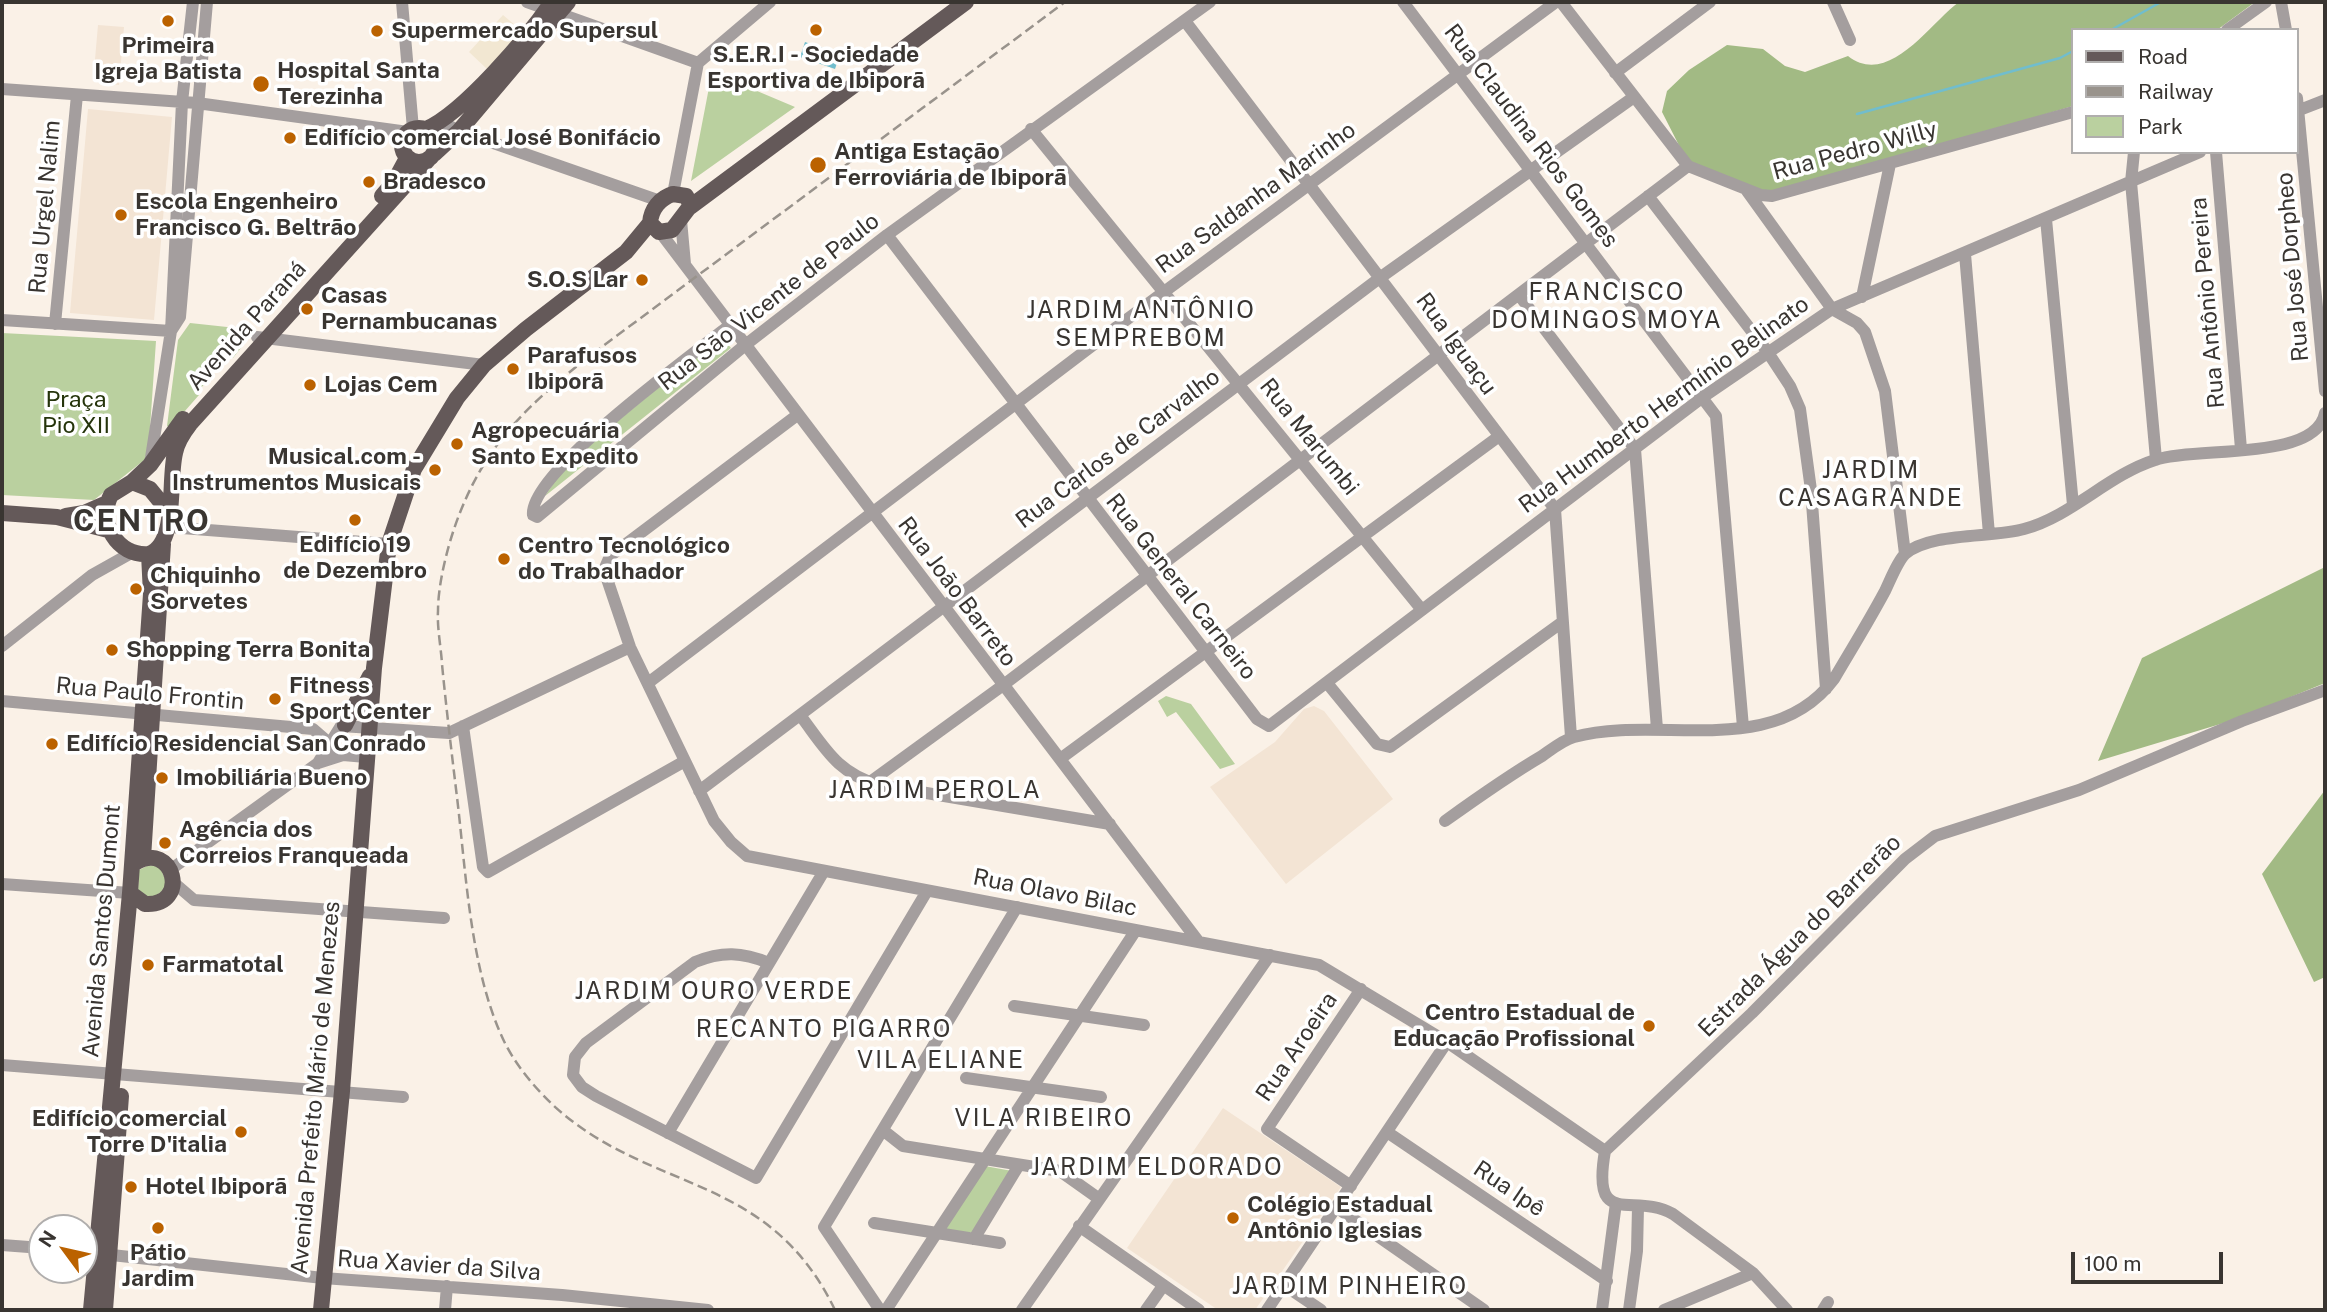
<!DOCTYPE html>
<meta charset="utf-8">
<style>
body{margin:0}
#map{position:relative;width:2327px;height:1312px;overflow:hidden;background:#faf1e7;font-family:"Public Sans",sans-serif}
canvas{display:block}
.frame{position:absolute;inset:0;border:4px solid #393531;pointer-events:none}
.legend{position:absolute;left:2071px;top:28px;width:228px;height:126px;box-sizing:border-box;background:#fff;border:2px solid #b0aead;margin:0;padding:9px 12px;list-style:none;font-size:21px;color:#393531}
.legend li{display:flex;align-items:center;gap:14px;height:35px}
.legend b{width:35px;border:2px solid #b0aead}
.north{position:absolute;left:28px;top:1214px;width:70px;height:70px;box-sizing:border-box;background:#fff;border:2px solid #b0aead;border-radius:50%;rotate:303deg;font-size:19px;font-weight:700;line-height:28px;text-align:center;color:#393531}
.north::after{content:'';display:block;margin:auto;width:24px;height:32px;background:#bb6200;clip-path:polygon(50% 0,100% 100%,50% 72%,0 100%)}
.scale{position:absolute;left:2071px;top:1252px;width:152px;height:32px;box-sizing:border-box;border:4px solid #393531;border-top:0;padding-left:9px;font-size:21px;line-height:24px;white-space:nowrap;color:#393531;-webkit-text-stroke:5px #fff;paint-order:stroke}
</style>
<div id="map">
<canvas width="2327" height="1312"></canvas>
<div class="frame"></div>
<ul class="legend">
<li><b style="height:9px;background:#645959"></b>Road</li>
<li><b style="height:9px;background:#99938c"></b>Railway</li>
<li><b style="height:19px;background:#bad09f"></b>Park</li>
</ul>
<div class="north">N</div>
<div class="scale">100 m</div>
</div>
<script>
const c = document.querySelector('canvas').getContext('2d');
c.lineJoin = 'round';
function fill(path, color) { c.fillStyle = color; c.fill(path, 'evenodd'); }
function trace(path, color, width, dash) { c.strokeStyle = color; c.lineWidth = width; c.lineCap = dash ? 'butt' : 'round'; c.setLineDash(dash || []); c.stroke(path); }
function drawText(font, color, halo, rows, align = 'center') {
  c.font = font + ' "Public Sans",sans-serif'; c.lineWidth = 7; c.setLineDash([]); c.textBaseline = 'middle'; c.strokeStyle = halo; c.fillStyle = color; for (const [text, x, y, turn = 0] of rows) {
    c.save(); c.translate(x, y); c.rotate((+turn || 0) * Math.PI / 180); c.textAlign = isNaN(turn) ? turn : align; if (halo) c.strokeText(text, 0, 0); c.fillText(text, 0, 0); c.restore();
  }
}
fill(new Path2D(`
 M503,15L522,31L487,69L469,52Z`), '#f2e7d2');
fill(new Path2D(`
 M98,25L124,27L119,85L93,82Z
 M88,109L172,117L154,320L70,313Z
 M1314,706L1324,711L1393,799L1286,884L1210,787L1275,742L1304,709Z
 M1223,1108L1341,1187L1255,1310H1218L1127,1248Z`), '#f3e4d4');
fill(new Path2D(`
 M712,72L795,107L691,181Z
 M190,323L255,330L233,358L228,357L200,389L199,395L170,428L167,426L178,340Z
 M2,333L156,341L148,457L94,500L2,495Z
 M721,336L731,348L545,496L568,462Z
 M1166,696L1191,704L1235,764L1220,769L1176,712L1167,717L1158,701Z
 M149,865L160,867L168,886L152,899L138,891L139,870Z
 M985,1166L1012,1171L974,1233L944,1230Z`), '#bad09f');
fill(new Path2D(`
 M1959,2H2255L2217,30H2073V106L1772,195L1689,165L1662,112L1667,91L1689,70L1727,45L1763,49L1785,66L1805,72L1848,56C1889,88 1930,23 1959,2Z
 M2325,567V683L2237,719L2098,761L2142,658Z
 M2325,790V977L2314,982L2262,874Z`), '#a2ba84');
fill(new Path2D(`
 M805,42L840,54L835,69L800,57Z`), '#71bdcd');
trace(new Path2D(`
 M2111,30L2161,2
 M1857,114L2060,58L2073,51`), '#71bdcd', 2.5);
trace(new Path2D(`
 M402,2L413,129
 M527,2L698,63
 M1403,2L1716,416L1743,727
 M1561,2L1688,166L1761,195L1772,196L2073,112
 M1833,2L1850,40
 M2281,2L2286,30
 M1185,21L1555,509L1571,737
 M2227,30L2266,2
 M1615,73L1710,2
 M2,89L197,103L408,132
 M2297,98L2325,391
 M2297,111L2325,100
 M442,122L459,131L660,201
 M1031,129L1422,610
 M2134,152L2131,182L2156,459
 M2216,152L2241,449
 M1747,191L1832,309L1857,323L1865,332L1885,391L1905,554
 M673,194L698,63L770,2
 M1648,196L1767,351L1790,386L1800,409L1811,490L1826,689
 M2046,219L2073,505
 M681,220L685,264
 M660,232L1198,941
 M887,235L1257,719L1269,726L1703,397L1832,309L2200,152
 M1965,254L1989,534
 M1519,295L1635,449L1657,729
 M1862,297L1890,164
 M2,320L171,331
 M55,324L77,95
 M730,325C694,354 528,473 533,515L537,517L744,346L887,235L1210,2
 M171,331L180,317L207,2
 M257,337L484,365
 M796,416L610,556L604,570L630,647L714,821L731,842L747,856L1319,965L1447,1042L1605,1151
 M150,464L171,331L182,102L193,2
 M169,527L389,544
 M2,646L92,575L133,552
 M648,683L1122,323L1556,2
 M1327,683L1377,744L1390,747L1561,623
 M2,701L313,729L343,755
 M800,715C825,748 837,773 879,785L1110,824
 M463,726L483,867L488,872L685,761
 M1060,759L1498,437
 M318,763L341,726L449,733L630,647
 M870,782L1002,686L1688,166
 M699,791L1381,277L1634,97
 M1445,821C1477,798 1508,776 1542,756C1552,749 1563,740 1574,737C1658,714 1773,761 1834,679C1851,650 1869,621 1885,591C1890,581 1897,562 1905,554C1930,532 1993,538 2024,529C2072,516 2108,475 2155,460C2194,446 2316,462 2325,413
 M170,870L318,763L343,755L366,757
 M173,882L194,900L444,918
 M2,884L130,893
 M769,963C742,952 722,951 695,962L586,1043L575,1057L573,1075L582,1087L596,1096L756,1178L927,891
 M1014,1006L1144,1025
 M2,1065L403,1097
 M966,1078L1101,1097
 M884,1131L903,1146L1060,1171L1098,1198
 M1387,1132L1607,1281
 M668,1133L824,871
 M1605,1151L1752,1013L1905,859L1935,836L2079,790L2242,721L2325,690
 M1605,1151C1591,1231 1633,1191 1673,1214L1753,1273L1787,1310
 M1351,1186L1267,1129L1361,989
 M1336,1207L1484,1310
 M874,1223L1000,1243
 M1079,1226L1199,1310
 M974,1239L1019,1165
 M2,1245L42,1248
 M84,1252L323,1278L562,1295L708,1310
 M1284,1285L1321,1310
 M445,1310L447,1286
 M880,1310L824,1227L1017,907
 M886,1310L1136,930
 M1022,1310L1270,955
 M1146,1310L1163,1286
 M1267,1310L1447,1042
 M1602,1310L1616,1203
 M1629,1310L1637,1251L1638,1207
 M1664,1310L1753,1273
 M1823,1310L1828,1302`), '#a49e9e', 12);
trace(new Path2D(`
 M402 145a17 17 0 1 1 34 0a17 17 0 1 1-34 0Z
 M426,129C463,113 528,37 552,2
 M434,154L459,131L568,2
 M673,194L686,196L691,205L672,230L659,232L650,223C651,209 660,198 673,194Z
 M382,196L394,182L407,158
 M690,207L966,2
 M132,482L150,465L183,419
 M168,511L150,489L132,482L111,495C97,521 117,557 149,554C178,543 168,482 175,453C177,442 183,433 190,424L428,160
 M2,513L57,517L108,530
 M66,516L84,513L107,503
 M345,725L370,676
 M143,858L163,544
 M130,893L145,904C191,907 174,839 135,863
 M91,1310L130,893L151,594L149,554
 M105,1310L121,1096
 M321,1310L342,1091L374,668L389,544L414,469L457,398L484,365L526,329L626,252L650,223`), '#645959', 16);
trace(new Path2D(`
 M835,1310C768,1171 649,1194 553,1105C534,1087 514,1063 503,1039C469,966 466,868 456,789C451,747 446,706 442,664C441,647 437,628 438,611C438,586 446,553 454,529C482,447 525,407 591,355L1065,2`), '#99938c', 2.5, [10, 5]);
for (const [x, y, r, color] of [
 [168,21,7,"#bb6200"],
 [816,30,7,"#bb6200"],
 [377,31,7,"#bb6200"],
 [261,84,9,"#bb6200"],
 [290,138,7,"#bb6200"],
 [818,165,9,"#bb6200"],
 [369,182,7,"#bb6200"],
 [121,215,7,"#bb6200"],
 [642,280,7,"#bb6200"],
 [307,309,7,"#bb6200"],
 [513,369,7,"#bb6200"],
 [310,385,7,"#bb6200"],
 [457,444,7,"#bb6200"],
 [435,470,7,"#bb6200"],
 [355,520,7,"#bb6200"],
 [504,559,7,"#bb6200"],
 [136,589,7,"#bb6200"],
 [112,650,7,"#bb6200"],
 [275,699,7,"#bb6200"],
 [52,744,7,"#bb6200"],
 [162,778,7,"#bb6200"],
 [165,843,7,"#bb6200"],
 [148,965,7,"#bb6200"],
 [1649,1026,7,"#bb6200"],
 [241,1132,7,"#bb6200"],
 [131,1187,7,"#bb6200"],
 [1233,1218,7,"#bb6200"],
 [158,1228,7,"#bb6200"]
]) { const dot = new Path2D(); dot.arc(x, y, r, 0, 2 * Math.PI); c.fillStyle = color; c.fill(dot); trace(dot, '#fff', 2.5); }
drawText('bold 23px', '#393531', '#fff', [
 ["Supermercado Supersul",391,31],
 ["Primeira",168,46,"center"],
 ["Igreja Batista",168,72,"center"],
 ["S.E.R.I - Sociedade",816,55,"center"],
 ["Esportiva de Ibiporã",816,81,"center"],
 ["Hospital Santa",277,71],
 ["Terezinha",277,97],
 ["Edifício comercial José Bonifácio",304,138],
 ["Antiga Estação",834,152],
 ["Ferroviária de Ibiporã",834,178],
 ["Bradesco",383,182],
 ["Escola Engenheiro",135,202],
 ["Francisco G. Beltrão",135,228],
 ["S.O.S Lar",628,280,"right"],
 ["Casas",321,296],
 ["Pernambucanas",321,322],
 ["Parafusos",527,356],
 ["Ibiporã",527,382],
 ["Lojas Cem",324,385],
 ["Agropecuária",471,431],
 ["Santo Expedito",471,457],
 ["Musical.com -",421,457,"right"],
 ["Instrumentos Musicais",421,483,"right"],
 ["Edifício 19",355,545,"center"],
 ["de Dezembro",355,571,"center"],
 ["Centro Tecnológico",518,546],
 ["do Trabalhador",518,572],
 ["Chiquinho",150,576],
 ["Sorvetes",150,602],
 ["Shopping Terra Bonita",126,650],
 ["Fitness",289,686],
 ["Sport Center",289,712],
 ["Edifício Residencial San Conrado",66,744],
 ["Imobiliária Bueno",176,778],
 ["Agência dos",179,830],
 ["Correios Franqueada",179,856],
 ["Farmatotal",162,965],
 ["Centro Estadual de",1635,1013,"right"],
 ["Educação Profissional",1635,1039,"right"],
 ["Edifício comercial",227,1119,"right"],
 ["Torre D'italia",227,1145,"right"],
 ["Hotel Ibiporã",145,1187],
 ["Colégio Estadual",1247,1205],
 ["Antônio Iglesias",1247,1231],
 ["Pátio",158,1253,"center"],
 ["Jardim",158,1279,"center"]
], 'left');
drawText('23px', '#393531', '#fff', [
 ["Rua Claudina Rios Gomes",1531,136,53],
 ["Rua Pedro Willy",1855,151,-15],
 ["Rua Saldanha Marinho",1256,198,-36],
 ["Rua Urgel Nalim",45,207,-85],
 ["Rua José Dorpheo",2293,267,-95],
 ["Rua São Vicente de Paulo",769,302,-38],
 ["Rua Antônio Pereira",2208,303,-95],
 ["Avenida Paraná",247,326,-48],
 ["Rua Iguaçu",1456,344,54],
 ["Rua Humberto Hermínio Belinato",1664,405,-36],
 ["Rua Marumbi",1309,437,51],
 ["Rua Carlos de Carvalho",1118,449,-37],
 ["Rua General Carneiro",1181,587,52],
 ["Rua João Barreto",957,592,53],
 ["Rua Paulo Frontin",150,694,5],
 ["Rua Olavo Bilac",1055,893,11],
 ["Avenida Santos Dumont",102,931,-85],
 ["Estrada Água do Barrerão",1800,936,-45],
 ["Rua Aroeira",1297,1047,-56],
 ["Avenida Prefeito Mário de Menezes",316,1088,-85],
 ["Rua Ipê",1509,1189,34],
 ["Rua Xavier da Silva",439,1266,4]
]);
drawText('23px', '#25340b', '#fff', [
 ["Praça",76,400],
 ["Pio XII",76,426]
]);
c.letterSpacing = '2px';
drawText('24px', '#393531', '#fff', [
 ["FRANCISCO",1607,293],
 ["DOMINGOS MOYA",1607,321],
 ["JARDIM ANTÔNIO",1141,311],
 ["SEMPREBOM",1141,339],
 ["JARDIM",1871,471],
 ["CASAGRANDE",1871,499],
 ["JARDIM PEROLA",935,791],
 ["JARDIM OURO VERDE",714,992],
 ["RECANTO PIGARRO",824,1030],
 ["VILA ELIANE",941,1061],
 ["VILA RIBEIRO",1044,1119],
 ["JARDIM ELDORADO",1157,1168],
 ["JARDIM PINHEIRO",1350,1287]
]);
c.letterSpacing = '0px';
c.letterSpacing = '2px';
drawText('bold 30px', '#393531', '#fff', [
 ["CENTRO",142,522]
]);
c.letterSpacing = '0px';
</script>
